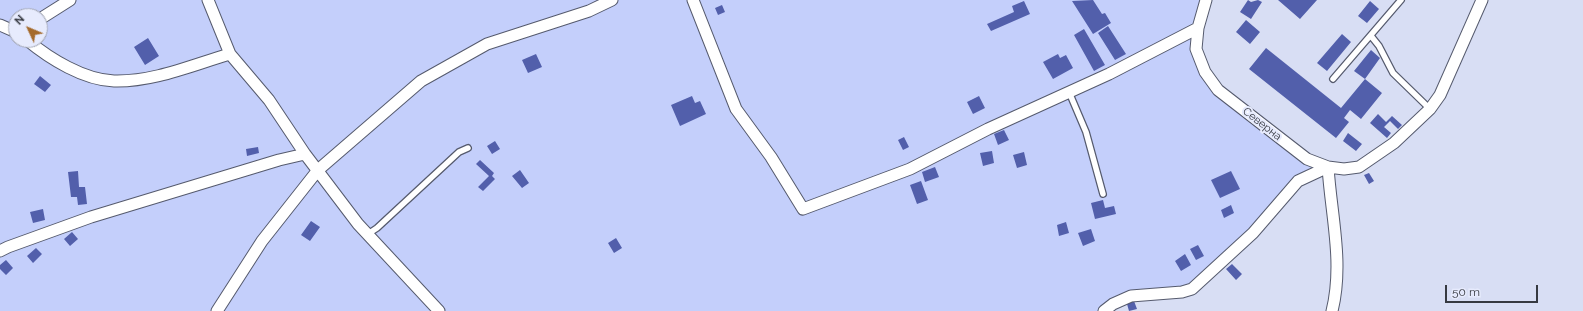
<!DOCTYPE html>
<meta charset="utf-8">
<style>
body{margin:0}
#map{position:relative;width:1583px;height:311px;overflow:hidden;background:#d8def4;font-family:Raleway,sans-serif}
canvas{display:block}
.north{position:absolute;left:8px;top:8px;width:40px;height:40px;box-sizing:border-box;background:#e7ebfd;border:1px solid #a0a4b2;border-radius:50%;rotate:314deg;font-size:11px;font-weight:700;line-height:16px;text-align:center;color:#363941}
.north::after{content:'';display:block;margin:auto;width:14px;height:18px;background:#a56a2b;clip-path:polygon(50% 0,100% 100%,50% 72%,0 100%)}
.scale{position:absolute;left:1445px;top:285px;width:93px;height:18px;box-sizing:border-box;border:2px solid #363941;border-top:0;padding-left:5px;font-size:12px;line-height:14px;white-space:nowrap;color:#363941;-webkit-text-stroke:3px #e7ebfd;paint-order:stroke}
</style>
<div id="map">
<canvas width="1583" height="311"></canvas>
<div class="north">N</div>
<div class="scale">50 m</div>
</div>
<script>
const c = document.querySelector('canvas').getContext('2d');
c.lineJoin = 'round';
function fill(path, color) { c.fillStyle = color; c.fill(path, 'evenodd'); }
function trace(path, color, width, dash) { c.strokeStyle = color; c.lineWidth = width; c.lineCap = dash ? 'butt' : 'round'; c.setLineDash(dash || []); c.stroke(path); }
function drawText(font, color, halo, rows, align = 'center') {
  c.font = font + ' Raleway,sans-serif'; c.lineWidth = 4; c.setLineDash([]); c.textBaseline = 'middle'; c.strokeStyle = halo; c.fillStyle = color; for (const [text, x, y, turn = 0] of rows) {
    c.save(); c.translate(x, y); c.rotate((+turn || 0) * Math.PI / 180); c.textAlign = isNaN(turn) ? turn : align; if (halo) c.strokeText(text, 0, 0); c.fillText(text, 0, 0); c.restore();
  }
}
fill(new Path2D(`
 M0,0H1206L1198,31L1205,72L1307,159L1328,167L1298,181L1192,289L1131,296L1106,311H0ZM16,16H40V40H16Z`), '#c4cffb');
fill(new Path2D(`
 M1093,0L1102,14L1105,13L1111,23L1093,34L1072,1Z
 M1248,0L1251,2L1258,0L1262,2L1251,19L1240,12Z
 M1278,0H1317L1300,19Z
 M1024,1L1030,14L991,31L987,24L1014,12L1012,6Z
 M1370,1L1379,9L1367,23L1358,16Z
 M722,5L725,12L718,15L715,8Z
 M1246,20L1260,32L1250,44L1236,32Z
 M1108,26L1126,54L1115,60L1098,33Z
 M1084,29L1105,65L1094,71L1074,35Z
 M1342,34L1351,42L1327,71L1317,63Z
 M148,38L159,56L145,65L134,47Z
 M1266,48L1341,108L1365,79L1382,93L1361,119L1350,110L1344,118L1349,122L1336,138L1249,69Z
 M1371,50L1380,58L1365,79L1354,71Z
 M536,54L542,67L528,73L522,60Z
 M1058,54L1060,58L1066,55L1073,68L1053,79L1043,62Z
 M40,76L51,85L45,92L34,84Z
 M692,96L695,103L700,101L706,114L680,126L671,105Z
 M979,96L985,108L973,114L967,102Z
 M1378,114L1386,122L1392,116L1402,125L1398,129L1390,121L1384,127L1391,133L1387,138L1370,123Z
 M1004,130L1009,140L998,145L994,134Z
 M1348,133L1362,144L1356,151L1343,141Z
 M904,137L909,147L903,150L898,140Z
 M495,141L500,149L492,154L487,146Z
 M258,147L259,153L247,156L246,149Z
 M992,151L994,163L983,166L980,153Z
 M1024,152L1027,165L1017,168L1013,155Z
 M480,160L494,173L492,176L495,179L483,191L478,187L489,176L476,164Z
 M935,167L939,177L925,182L922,172Z
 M520,170L529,183L522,188L512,176Z
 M78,171L79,187H85L87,204L78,205L77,197H71L68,172Z
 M1231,171L1240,189L1220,198L1211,180Z
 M1369,173L1374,181L1369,184L1364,175Z
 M921,181L928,200L917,204L910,185Z
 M1103,200L1105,208L1114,206L1116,214L1095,219L1091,203Z
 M1231,205L1234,213L1224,218L1221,210Z
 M43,209L45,220L33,223L30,212Z
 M311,221L320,227L310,241L301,235Z
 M1066,222L1069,233L1059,236L1057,225Z
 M1091,229L1095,241L1083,246L1078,233Z
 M72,232L78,239L70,246L64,239Z
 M616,238L622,248L614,253L608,243Z
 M1198,245L1204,256L1196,260L1190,249Z
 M36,248L42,254L33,263L27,256Z
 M1185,254L1191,265L1181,271L1175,261Z
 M6,260L13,268L6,275L0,269V265Z
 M1232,264L1242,274L1236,280L1226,269Z
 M1134,301L1137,309L1129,311L1127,304Z`), '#525fab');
const service = new Path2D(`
 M1371,36L1379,46L1393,73L1430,109
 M1333,79L1401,0
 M1069,92L1086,132L1103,194
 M368,234L377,228L459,152L468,148`);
const minor = new Path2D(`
 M208,0L230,54L269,100L305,154L358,224L439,311
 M693,0L736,109L771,157L803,209L910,169L988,129L1109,74L1198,28
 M1206,0L1198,28L1196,49L1205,72L1218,90L1307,159L1328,167L1344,169L1359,167L1394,143L1430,109L1440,95L1482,0
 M40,19L70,0
 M0,25L16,32
 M27,40C50,59 84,80 114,81C154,82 192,65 230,54
 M0,251L8,247L91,217L279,160L305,154
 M217,311L262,241L318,170L421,81L487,44L589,11L612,0
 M1104,311L1113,304L1131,296L1182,292L1192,289L1253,233L1298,181L1328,167C1331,215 1344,263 1332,311`);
trace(service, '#555a6d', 8);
trace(minor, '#555a6d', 13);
trace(service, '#fff', 5.5);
trace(minor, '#fff', 11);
drawText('11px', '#363941', '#e7ebfd', [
 ["Северна",1262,124,38]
]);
</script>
